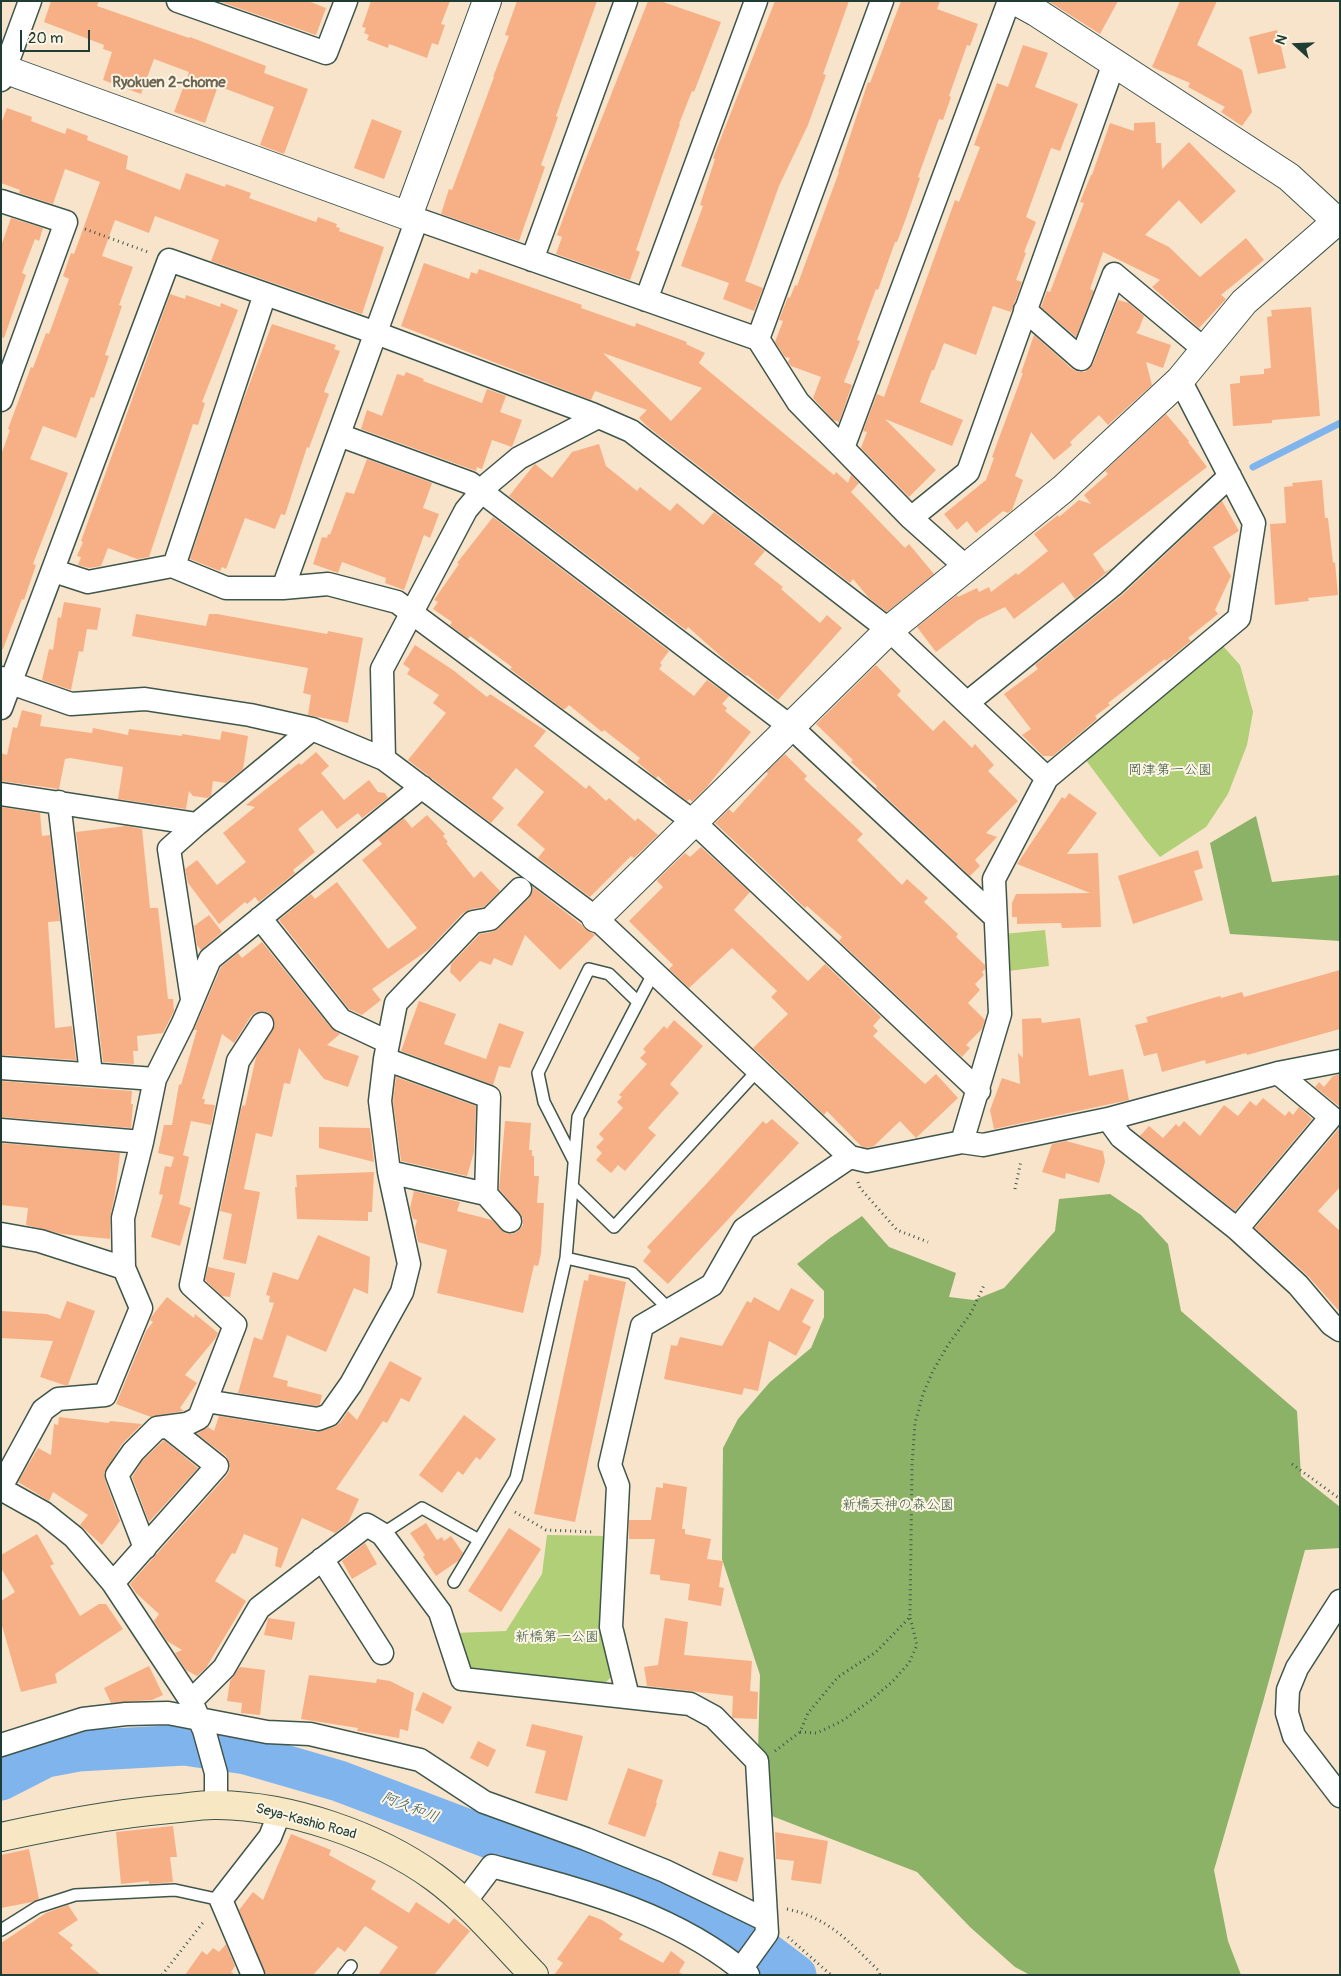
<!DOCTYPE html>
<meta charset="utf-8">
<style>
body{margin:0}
#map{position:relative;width:1341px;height:1976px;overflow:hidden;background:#f7e4cb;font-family:Pangolin,sans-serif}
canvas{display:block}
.frame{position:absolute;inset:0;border:2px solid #1f3d34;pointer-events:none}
.north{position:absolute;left:1271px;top:20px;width:50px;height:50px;-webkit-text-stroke:4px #fcf5e5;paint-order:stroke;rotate:290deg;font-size:14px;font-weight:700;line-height:20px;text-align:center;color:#1f3d34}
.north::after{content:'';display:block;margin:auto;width:18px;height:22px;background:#1f3d34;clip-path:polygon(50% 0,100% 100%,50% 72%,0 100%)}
.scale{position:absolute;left:20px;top:30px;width:70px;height:22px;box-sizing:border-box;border:2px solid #1f3d34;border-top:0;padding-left:6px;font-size:15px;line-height:18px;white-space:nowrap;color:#1f3d34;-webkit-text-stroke:4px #fcf5e5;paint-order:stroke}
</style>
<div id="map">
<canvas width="1341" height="1976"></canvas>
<div class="frame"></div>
<div class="north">N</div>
<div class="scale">20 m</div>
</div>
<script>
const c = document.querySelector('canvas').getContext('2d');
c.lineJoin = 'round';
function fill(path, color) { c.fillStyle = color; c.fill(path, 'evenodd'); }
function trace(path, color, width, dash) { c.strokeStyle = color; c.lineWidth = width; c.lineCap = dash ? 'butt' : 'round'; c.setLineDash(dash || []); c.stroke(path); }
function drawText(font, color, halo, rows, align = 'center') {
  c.font = font + ' Pangolin,"Klee One",sans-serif'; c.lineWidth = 4; c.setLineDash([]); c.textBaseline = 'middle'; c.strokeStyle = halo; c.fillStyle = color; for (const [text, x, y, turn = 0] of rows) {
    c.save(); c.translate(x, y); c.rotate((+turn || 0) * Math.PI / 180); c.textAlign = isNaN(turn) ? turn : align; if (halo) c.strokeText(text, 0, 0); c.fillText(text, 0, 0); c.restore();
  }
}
fill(new Path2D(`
 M1223,646L1240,665L1253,712L1247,745L1228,794L1206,827L1160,857L1145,839L1085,759Z
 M1045,930L1049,966L1008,971L1004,934Z
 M547,1535L606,1536L600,1620L612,1676L600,1688L468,1673L455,1633L506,1631L542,1574Z`), '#b0cf76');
fill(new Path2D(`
 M1256,816L1272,882L1340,875V941L1230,934L1210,843Z
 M1110,1194L1141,1215L1168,1244L1181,1311L1297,1411L1301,1476L1340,1507V1548L1305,1550L1263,1702L1214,1870L1228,1941L1241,1975H1030L1015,1967L970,1927L917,1872L764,1813L758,1752L760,1675L722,1559L723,1448L738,1419L770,1382L811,1348L824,1317V1291L797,1264L830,1238L862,1216L889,1247L956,1273L949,1297L974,1300L1004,1288L1055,1231L1059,1199Z`), '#8cb267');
trace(new Path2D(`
 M1253,467L1340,423`), '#80b4ed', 7);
trace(new Path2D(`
 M1,1780L46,1757L78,1751L184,1745L246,1754L339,1781L500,1842L625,1881L689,1909L743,1935L796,1975`), '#80b4ed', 41);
fill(new Path2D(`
 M51,1H99L97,6L189,38L190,37L266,66L264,73L308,89L284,154L260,145L274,107L218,86L205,123L174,112L189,72L154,59L141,94L103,80L112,52L103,49L104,45L44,22Z
 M218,1H308L326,8L316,35Z
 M371,1H450L441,24L445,25L438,45L432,43L427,58L389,44L388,48L367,40L369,35L364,33L366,28L362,27Z
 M517,1H597L556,116L558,117L541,165L545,167L519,241L441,214L449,189L452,190L494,77H493L509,36L505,35Z
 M648,1H660L721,22L694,92L692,91L679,124H680L636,250L640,252L630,280L556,254L562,237L557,235L579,176Z
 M775,1H849L823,74L826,75L808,125L779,186L745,281L763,288L754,311L723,299L729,283L681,266L703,206L700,205L715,159L713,158Z
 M901,1H940L937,9L978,24L970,46L967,45L949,96L951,97L943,120L939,119L918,177L920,178L906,218L897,242H895L878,290L876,289L857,340L860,341L844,382L852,385L839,422L833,420L813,398L821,377L791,366L788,362L790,358L785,357L775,342L783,321L779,320L788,297L790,298L795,285L797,286L839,172H838L868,82L870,83Z
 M1048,1H1118L1100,34Z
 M1180,1H1217L1197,45L1242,70L1252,112L1242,126L1221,112L1225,107L1188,87L1190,83L1152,67Z
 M1277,30L1286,68L1258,74L1249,37Z
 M1023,45L1048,53L1035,87L1078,104L1060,151L1051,148L1026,217L1036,222L1024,252L1026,253L1016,280L1022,282L1011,312L993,306L976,355L944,343L934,370H932L920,402L963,420L952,446L885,419L936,470L909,497L861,448L867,432L863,431L877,394L884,397L955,200L959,202L980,147L974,145L997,83L1008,87Z
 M7,108L32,117L31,121L65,134L67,128L88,136L87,140L128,156L126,169L180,190L186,173L225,187L226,184L251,193L249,198L316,222L318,217L337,224L336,227L340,228L339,231L384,247L362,314L211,261L219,240L155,216L149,233L115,220L102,256L133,267L119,305L122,306L105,355L109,356L94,398L91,397L76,438L43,426L30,459L68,473L33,564L36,565L24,600L22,599L3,649H1V455L10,430L8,429L31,367L33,368L46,333L49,334L69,279L63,276L71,253L74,254L100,182L65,169L53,204L19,193L20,190L1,183V124Z
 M372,119L402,131L384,179L354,168Z
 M1155,122L1156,143H1161L1162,169L1189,142L1236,191L1201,224L1179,200L1145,235L1169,247L1200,277L1246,238L1264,260L1221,295L1226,299L1199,328L1152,287L1160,280L1103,252L1090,289L1094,291L1076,337L1041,307L1047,291L1050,292L1084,203L1080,202L1091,175H1092L1110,123L1134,131V123Z
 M11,218L43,228L39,241L35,239L22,273L26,275L4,338L1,337V246Z
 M424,263L469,279L471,272L477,274L479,269L582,305L581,308L635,327L636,323L687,342L686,344L705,353L699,363L834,475L836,472L848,483L851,475L859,483L851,492L905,548L909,544L934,574L887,612L869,598L853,579L850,583L648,427L639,418L647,410L595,391L591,400L401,326ZM603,353L702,388L671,421Z
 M170,294L185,299L186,295L220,307L221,303L238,310L202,402L205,403L198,425L193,424L149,557L137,559L108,548L101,566L89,568L78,565L81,557L77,556L83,542L81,541Z
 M1118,300L1129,303L1144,316L1139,329L1136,333L1171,345L1163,368L1146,362L1152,385L1108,425L1099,415L1070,442L1072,445L1054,460L1031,432L1015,476L1023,480L1012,510L1008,513L1003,511L976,533L967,521L957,530L944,514L986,480L994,458L992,457L1023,373H1021L1034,335L1072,369L1078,372H1085L1093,364Z
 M1311,307L1320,416L1272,420V423L1233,426L1230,384L1240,383V376L1264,374V369L1271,368L1267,317L1272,316L1271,310Z
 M272,324L336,345L334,349L340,351L324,392L329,394L309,448L307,447L285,515L281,514L275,529L245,518L226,569L222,567L220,571L190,559L240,409Z
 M406,372L424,379L423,381L482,403L487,389L506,396L500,412L522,420L512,447L492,440L482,469L477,467L476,471L361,429L367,410L382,416L397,374L404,376Z
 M1166,414L1189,441L1188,442L1207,467L1093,554L1105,572L1112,568L1075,599L1063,582L1014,619L1005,607L978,620L936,652L917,627L957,595L958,597L977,588L979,592L989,587L991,592L1016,573L1018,575L1048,551L1034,534L1058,515L1059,517L1079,500L1091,504L1084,495L1108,474L1105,471Z
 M599,444L606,466L637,491L640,487L670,511L677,503L703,525L714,512L765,551L754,564L783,587L781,589L820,623L827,615L842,628L778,700L747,675L746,676L724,659L688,627L686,630L509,496L534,465L535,464L552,478L572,452Z
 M367,459L432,483L423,508L439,514L430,538L424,535L404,590L385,583L386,578L342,562L338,573L313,564L322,537L327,538L328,534L330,535L346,492L354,494Z
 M1322,480L1325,518H1328L1333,563L1335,562L1338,595L1308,598L1309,601L1275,605L1270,524L1286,523L1284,487L1293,486L1292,483Z
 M1222,501L1239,531L1213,547L1231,576L1215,610L1218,614L1188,638L1191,641L1166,661L1165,659L1108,703L1110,705L1095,716L1097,719L1053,756H1043L1022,735L1031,729L1004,694L1038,669L1035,665L1122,595Z
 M493,517L669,651L660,663L662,665L659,669L694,696L707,680L729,696L722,704L727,708L725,711L751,732L706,788L692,802L690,799L687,801L671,789L658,776L656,778L649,772L637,762L640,758L604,730L602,732L569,705L565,709H563L510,669L512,667L470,636L468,639L450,625L452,622L433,609L438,602L434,600L459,564L457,563Z
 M64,602L101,608L97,630L87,629L83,652L79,651L71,690L42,680L49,649L53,650L58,617L61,618Z
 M136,614L206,626L209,614H217L327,634L328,631L363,638L348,723L308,715L311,695L303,693L308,668L132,636Z
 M415,645L453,670L487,697L490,694L546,731L534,746L586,789L589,785L606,801L609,798L635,821L638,818L658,835L634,858L631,856L590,897L538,858L545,849L517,825L544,792L516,768L492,798L504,808L491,823L417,767L408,760L446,713L433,703L439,695L407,674L410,669L403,664Z
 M876,665L901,691L897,695L933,731L944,720L972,748L975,744L994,765L988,771L1018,801L986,833L997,837L975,860L980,866L970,876L876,788L877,786L851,762L853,760L816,724Z
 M22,710L42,715L40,726L92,733L93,728L128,735L129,729L182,736V734L220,740L222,731L248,736L243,769L226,783L213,781L211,796L207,798L193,796L189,791L186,809L118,799L123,767L70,758L65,759L59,789L1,781V753L7,755L13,727L17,728Z
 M316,752L329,766L321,773L344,800L369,780L378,792L385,793L388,798L362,818L358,813L337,829L322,810L298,829L315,852L293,870L295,873L259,902L255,897L247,904L245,902L219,924L188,883L185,869L197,860L217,885L246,862L223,833L255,807L246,805L299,763L301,765Z
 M785,754L807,776L804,779L863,834L857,840L902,885L907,879L928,898L924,902L958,934L956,937L985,965V969L982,972L984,975L975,984L980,990L968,1003L985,1020L982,1029L966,1045L970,1048L962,1057L839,941L842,937L807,906L805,908L715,823L729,809L733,813L768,774L766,772Z
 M1069,793L1097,813L1067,854L1098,853L1101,927L1062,928L1061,923L1017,924V917H1012V903L1016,894L1090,893L1017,864L1062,797L1065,799Z
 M1,807L40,813L42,836L50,835L60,921L48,922L55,1028L72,1026L76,1060L1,1055Z
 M427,815L445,834L443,836L448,842L446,843L474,878L481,871L500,891L484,907L471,909L463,913L428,950L372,989L381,1000L362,1015L349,1009L279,920L311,894L315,899L337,882L388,949L417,928L362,860L382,844L378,839L404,818L412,828Z
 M126,826L142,829L150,908H158L168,999H173L174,1011L163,1033L137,1036L138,1051H133L134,1064L103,1062L76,832Z
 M701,847L750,892L734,910L808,981L825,964L881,1017L873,1026L878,1031L873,1036L925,1084L936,1074L958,1098L916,1138L900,1121L874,1146L867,1148L861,1146L827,1111L824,1115L759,1053L753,1048L788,1014L771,997L777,991L732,948L689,988L669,969L673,965L629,921L663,887L657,881L658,879L685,853L690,857Z
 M1198,850L1203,868L1194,871L1203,900L1133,924L1118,876Z
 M533,887L595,935L560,970L525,935L512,966L494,958L491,965L480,961L460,982L450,972L451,964L480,934L492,932L499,928L529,898L532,893Z
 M209,915L222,932L201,950L197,945L194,926Z
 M262,942L331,1028L340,1034L327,1045L359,1056L348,1087L324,1079L299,1048L290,1084L284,1083L272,1137L256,1133L244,1189L260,1192L246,1264L223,1259L232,1214L220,1211L241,1109L243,1105L245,1106L256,1057L275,1025L273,1018L269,1013L263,1011L256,1012L251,1016L234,1043L222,1034L202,1099H205L204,1104L215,1105L211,1125L191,1121L183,1155L189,1157L179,1204L191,1208L180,1246L151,1237L163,1195L159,1194L165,1166L171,1167L174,1157L158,1153L164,1125H172L179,1084L181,1085L197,1030H194L221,967L238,953L242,958Z
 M1340,970V1029L1247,1055L1246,1053L1206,1064L1205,1060L1162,1072L1157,1053L1144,1056L1135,1025L1148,1022L1146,1017L1220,996L1221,998L1242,992L1244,997Z
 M419,1001L456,1014L444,1044L486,1059L499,1023L524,1032L510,1068L499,1066L493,1085L401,1051Z
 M1041,1018L1042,1023L1080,1018L1089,1076L1123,1069L1129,1100L994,1129L990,1110L1002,1078L1020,1084L1018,1053L1023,1058L1022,1019Z
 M674,1020L703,1046L670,1084L679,1093L648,1128L656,1135L625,1171L618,1165L611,1173L596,1160L602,1153L596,1147L604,1139L599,1134L623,1108L617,1102L622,1097L619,1095L647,1064L640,1058L646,1052L643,1049L664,1026L667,1029Z
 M1340,1074V1107L1315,1087L1319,1082L1324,1087L1333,1076Z
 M396,1077L476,1106L474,1152L467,1176L401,1161L393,1101Z
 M1,1081L132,1091L131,1104H133L131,1128L1,1117Z
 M1263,1098L1285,1116L1289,1111L1293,1115L1299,1107L1312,1119L1235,1211L1140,1136L1149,1126L1163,1138L1176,1124L1179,1127L1184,1121L1200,1136L1224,1105L1238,1116L1250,1101L1256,1106Z
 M772,1119L799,1143L668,1284L643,1261L651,1251L647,1247L710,1180L763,1121L766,1124Z
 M505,1121L531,1123L529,1150H532V1156H534V1176H539L537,1203H544L541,1253L538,1266L534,1265L523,1313L437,1293L447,1250L418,1242L415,1228L417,1220L413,1219L410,1208L414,1191L460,1202L457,1211L492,1220L505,1233L513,1234L519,1230L523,1225V1218L499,1189Z
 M319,1127L370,1128L374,1162L319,1148Z
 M1340,1127V1187L1318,1211L1340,1231V1312L1307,1275L1255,1228Z
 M1066,1141L1103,1151L1105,1162L1099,1183L1066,1173L1065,1179L1042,1172L1052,1144Z
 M1,1143L120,1153L115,1194L110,1218V1239L62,1234L26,1225L28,1208L1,1205Z
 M374,1172L372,1212H368V1221L297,1219L295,1187H297L296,1175Z
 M318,1235L370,1257L368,1294L354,1288L326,1352L287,1335L273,1377L288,1381L287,1386L322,1395L320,1404L317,1406L238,1393L254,1337L262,1340L274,1303L269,1302L270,1296L266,1295L273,1272L298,1280Z
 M208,1267L235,1273L230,1297L222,1296L205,1280Z
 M589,1274L626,1282L575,1522L534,1514L584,1280L588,1281Z
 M791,1288L814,1300L802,1322L811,1327L796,1356L769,1341L758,1391L744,1388L742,1395L664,1379L671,1345L677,1346L680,1337L722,1346L747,1301L751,1303L754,1297L779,1311Z
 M167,1297L194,1318L195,1314L218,1333L215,1339L185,1375L197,1383L180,1408L184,1411L151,1417L116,1404L146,1331L153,1322L150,1320L152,1316Z
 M67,1301L95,1311L68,1385H64L40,1377L53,1341L1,1338V1311L47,1314L60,1319Z
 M390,1361L422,1378L409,1402L401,1398L387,1423L383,1421L336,1489L359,1499L348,1523L335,1533L302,1518L281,1568L275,1566L278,1548L244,1534L235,1554L232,1553L215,1581L246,1601L206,1668L197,1676L186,1670L175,1653L182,1650L167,1641L154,1621L159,1614L136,1593L130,1584L227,1475L230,1469L229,1462L226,1456L197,1434L208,1427L214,1431L219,1416L316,1432L334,1427L340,1423L348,1411L357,1420Z
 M464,1415L496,1439L480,1460L476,1457L463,1475L458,1471L442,1493L419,1475Z
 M59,1417L109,1423L110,1421L142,1424L122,1444L104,1473L105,1480L120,1521L102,1545L80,1525L88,1515L53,1492L49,1501L18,1482L38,1448L51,1455L54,1424L58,1425Z
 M164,1440L198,1468L149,1522L132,1477L143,1460Z
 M663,1483L687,1487L682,1529H685V1534L711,1539L707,1559L723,1561L719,1587L724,1588L721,1606L688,1600L690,1584L660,1580V1575L650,1574L655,1539H629V1520H651L656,1487L663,1488Z
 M426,1523L437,1540L442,1537L444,1541L451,1536L463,1553L458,1561L436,1576L423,1557L425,1555L410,1533Z
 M509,1528L541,1549L501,1612L468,1591Z
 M37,1534L54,1564L50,1566L80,1616L99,1604H106L123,1629L55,1674L57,1683L21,1692L1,1622V1601L15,1592L1,1568V1555Z
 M365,1543L377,1564L352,1579L342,1561Z
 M268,1618L295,1622L292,1640L264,1635Z
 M665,1618L688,1622L684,1655L752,1661L750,1691L758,1692L757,1719L733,1718L732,1717L733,1696L647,1686L644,1667L658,1665Z
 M149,1666L163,1695L152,1700L111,1703L104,1688Z
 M240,1667L265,1670L260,1715L241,1713L242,1703L227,1701L230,1681Z
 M309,1675L376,1683L377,1679L390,1681L414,1693L408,1731L400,1729L399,1738L357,1731L358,1728L301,1719Z
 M423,1692L452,1707L443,1724L415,1710Z
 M532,1724L583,1736L567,1801L535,1793L546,1751L526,1746Z
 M478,1741L496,1750L488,1767L470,1758Z
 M628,1768L663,1780L656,1802L657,1803L645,1837L608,1824Z
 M173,1826L177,1857H170L173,1882L149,1884V1881L121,1884L116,1832Z
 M775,1832L828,1841L821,1884L791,1880L794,1861L776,1859Z
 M291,1834L331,1850L329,1855L376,1881L371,1889L409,1913L416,1902L449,1924L454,1918L470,1931L434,1975H378L398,1947L365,1926L345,1952L338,1947L313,1975H266L239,1910L253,1892L263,1900Z
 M29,1849L39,1899L32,1902L1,1908V1855Z
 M719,1851L744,1858L737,1882L712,1875Z
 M68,1905L78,1920L58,1933L73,1945L70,1948L101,1975H1V1943L46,1913Z
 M589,1915L602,1920L623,1934L619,1939L663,1963L671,1951L685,1962L679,1972L684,1975H554L563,1963L557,1959Z
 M226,1944L235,1966L231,1972L235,1975H185L202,1951L207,1955L213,1948L219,1952Z`), '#f7b086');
const service = new Path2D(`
 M573,1159L544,1102L538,1073L589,969L609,974L638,1002
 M572,1186L614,1227L758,1070
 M566,1258L632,1273L670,1310
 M382,1534L422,1508L479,1540
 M454,1582L516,1478L566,1258L578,1117L654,972
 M1,1930L38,1907L75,1895L175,1890L221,1900
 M344,1975L351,1966`);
const minor = new Path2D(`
 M178,1L326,53L346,1
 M1,80L30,1
 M1,201L66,222L1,400
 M408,216L758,339L798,402L911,518L966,567
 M532,260L626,1
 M646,300L756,1
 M1025,310L1081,359L1114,274L1205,350
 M758,339L882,1
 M339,435L470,483L482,492L791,727L995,917
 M843,448L1009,1
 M911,518L968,472L1114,63
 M174,566L265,294
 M54,571L88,582L172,566L226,588H283L328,584L397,602L694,822L979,1091
 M283,588L417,219
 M1,678L11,683L71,704L145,699L250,715L312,729L384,759L596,918L850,1157L867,1161L962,1142L983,1145L1108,1119L1278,1073L1340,1061
 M967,703L1113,585L1230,476
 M1,708L169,260L376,333L592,414L631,431L889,630L1047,778
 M384,759L382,669L466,510L488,484L519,458L598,417
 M1,794L197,824
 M59,802L91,1074
 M260,918L341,1020L388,1042
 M192,999L169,849L197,824L312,729
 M385,1059L489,1097L486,1194L389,1172
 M1,1068L155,1079
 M1108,1119L1121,1137L1237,1229L1298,1285L1331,1324L1340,1330
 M1,1130L142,1142
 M962,1142L1000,1014L994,879L1047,778L1239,618L1254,523L1180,380
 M486,1194L510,1221
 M1237,1229L1331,1117L1278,1073
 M1,1234L40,1241L124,1268
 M206,1401L318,1419L329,1415L351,1384L402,1292L409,1264L389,1172L380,1101L385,1059L396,1003L473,922L490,919L520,889
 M1,1487L43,1410L58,1399L105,1395L141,1308L124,1268L123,1218L142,1142L155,1079L183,1023L210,959L422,787
 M1,1489L44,1513L74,1537L113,1583L191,1701L204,1730L216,1773V1805
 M145,1548L117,1475L133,1452L157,1428L187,1424L199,1418L235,1325L191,1285L238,1061L262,1024
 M322,1559L382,1653
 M113,1583L217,1466L168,1427
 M1340,1601L1297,1668L1288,1690L1287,1713L1294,1736L1340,1796
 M628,1697L611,1627L618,1486L610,1465L642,1326L712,1285L744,1229L850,1157
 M191,1701L224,1668L259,1608L367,1525L382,1534L440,1612L462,1679L690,1704L714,1717L757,1761L767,1933L741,1969
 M1,1745L83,1719L126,1714L168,1713L267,1732L310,1734L420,1760L484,1802L586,1839L665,1871L766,1920
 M464,1903L492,1866C582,1890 675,1913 748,1975
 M253,1975L221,1900L270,1837L280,1812`);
const tertiary = new Path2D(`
 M1016,1L1036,12L1289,177L1340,224
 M1,68L408,216L487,1
 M596,918L889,630L1063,489L1180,380L1244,302L1337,221`);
const secondary = new Path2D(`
 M1,1837C57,1825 112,1814 169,1809C185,1808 202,1804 218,1805C290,1806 376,1835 434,1877C471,1904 502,1942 534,1975`);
trace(service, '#3f564b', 14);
trace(minor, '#3f564b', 25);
trace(tertiary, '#3f564b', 30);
trace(secondary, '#3f564b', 30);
trace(new Path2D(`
 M85,229L148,252
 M858,1182L860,1188L897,1230L928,1242
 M1015,1189L1021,1161
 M1292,1464L1340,1499
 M515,1512L546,1530L594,1532
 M800,1732L817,1733L842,1721L871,1700L892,1682L909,1663L917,1645L910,1617
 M775,1751L800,1732L808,1713L838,1677L876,1652L910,1617L912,1464L915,1423L923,1394L933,1371L948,1345L971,1313L985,1283
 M787,1909C829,1918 848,1941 878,1970L880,1975
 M788,1937L831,1975
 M162,1975L205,1920`), '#3f564b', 3, [1, 4]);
trace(service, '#fff', 11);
trace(minor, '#fff', 22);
trace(tertiary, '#fff', 28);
trace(secondary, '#f7e8c3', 28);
drawText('14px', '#3c5a41', '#fcf5e5', [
 ["岡津第一公園",1170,770],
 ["新橋天神の森公園",898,1505],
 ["新橋第一公園",557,1637]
]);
drawText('14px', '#1f3d34', '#fcf5e5', [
 ["Seya-Kashio Road",306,1822,15]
]);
drawText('bold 15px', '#6b6551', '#fcf5e5', [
 ["Ryokuen 2-chome",169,83]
]);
drawText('italic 15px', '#375b62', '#fcf5e5', [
 ["阿久和川",410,1808,21]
]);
</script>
